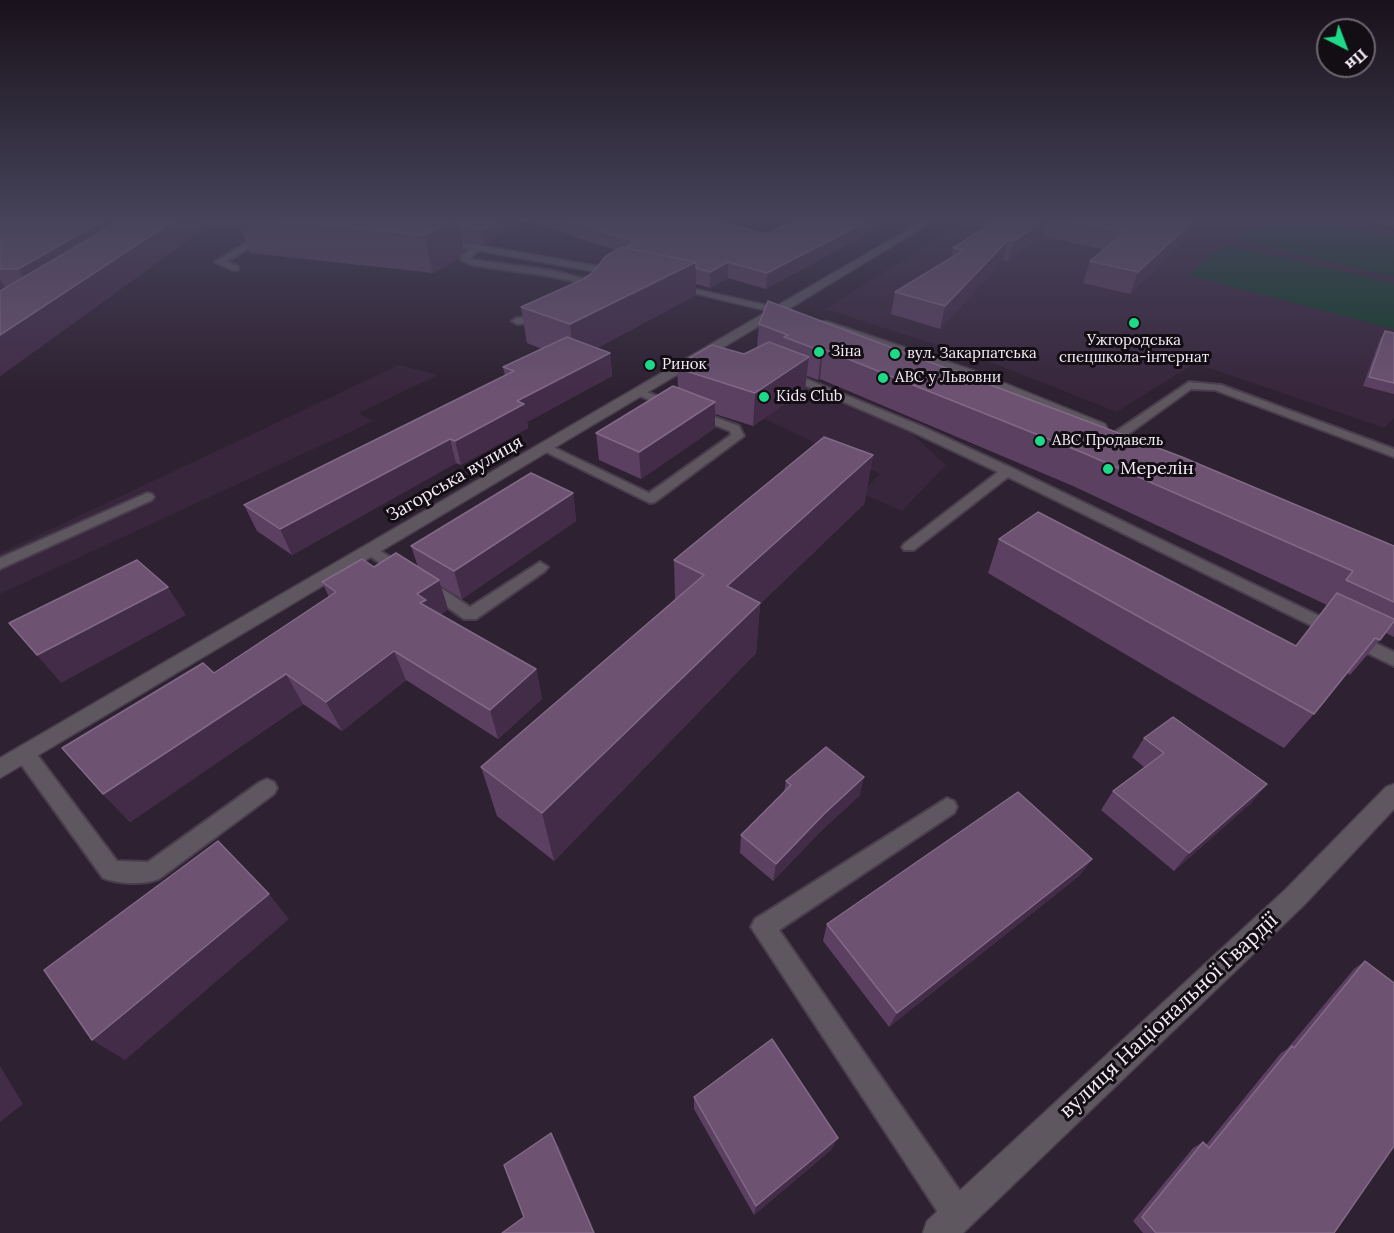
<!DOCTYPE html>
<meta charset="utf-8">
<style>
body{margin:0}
#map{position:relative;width:1394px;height:1233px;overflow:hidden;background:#2e2131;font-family:Lora,serif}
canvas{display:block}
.north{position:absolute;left:1316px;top:18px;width:60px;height:60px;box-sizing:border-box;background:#130d14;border:2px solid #6d666f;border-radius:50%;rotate:138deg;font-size:16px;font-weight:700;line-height:24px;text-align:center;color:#f5ecf7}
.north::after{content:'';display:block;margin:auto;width:21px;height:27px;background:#1dd988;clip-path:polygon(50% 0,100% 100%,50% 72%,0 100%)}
</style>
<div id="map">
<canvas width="1394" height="1233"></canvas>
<div class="north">Пн</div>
</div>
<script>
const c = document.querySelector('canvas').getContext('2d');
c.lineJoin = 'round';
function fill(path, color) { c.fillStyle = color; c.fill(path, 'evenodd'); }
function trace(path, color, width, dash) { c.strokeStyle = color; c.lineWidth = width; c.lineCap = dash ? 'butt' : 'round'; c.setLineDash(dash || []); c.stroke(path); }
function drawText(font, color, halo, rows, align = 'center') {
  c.font = font + ' Lora,serif'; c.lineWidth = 6; c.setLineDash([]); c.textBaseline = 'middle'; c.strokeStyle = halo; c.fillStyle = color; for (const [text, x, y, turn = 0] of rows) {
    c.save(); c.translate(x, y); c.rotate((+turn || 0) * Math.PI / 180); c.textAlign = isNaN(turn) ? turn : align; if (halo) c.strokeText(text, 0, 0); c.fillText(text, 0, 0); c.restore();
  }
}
fill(new Path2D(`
 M964,221H1346L1394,231V418L1384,428L1195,363L1117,412L998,365L826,309Z
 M747,362L912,434L946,465L902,511L861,493L880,474L702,389Z
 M399,365L438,375L359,413L374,421L0,594V553Z`), '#38263c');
fill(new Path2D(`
 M1269,221H1325L1394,236V277L1237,240Z
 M1224,244L1394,283V329L1188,275Z`), '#103f27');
const service = new Path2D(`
 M264,232L271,234L226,262L238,266V270H232L215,262Z
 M478,244L482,247L470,258L474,260L549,270L609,285L604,288L549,276L472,265L461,260V256Z
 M544,316L548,317V321L517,324L512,321L517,318Z
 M787,371L921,426L1012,468L1394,652V666L1008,477L914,550H904L902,547L904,544L998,472L913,432L783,376V372Z
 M1189,382L1221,385L1394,449V457L1215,390L1191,389L1123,438H1115L1113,435L1115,432Z
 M641,390L739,426L744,436L655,502L650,503L540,449L546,445L551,446L649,493L731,435L730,431L637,395L635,393Z
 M147,493L152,494L154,497L152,500L0,569V558Z
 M372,546L407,567L410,571L407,575H397L367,554L364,551L367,548Z
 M540,562L548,567L545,571L476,619H464L418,586L420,582H432L470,607Z
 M25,746L32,748L117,861L148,862L260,782L267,779L274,782L277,788L274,794L159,879C144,885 118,884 103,878L18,760L15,754L18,748Z
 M947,798L954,801L957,807L954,813L779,930L969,1204L973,1215L969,1226L958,1230L947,1226L751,927L755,919Z`);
const minor = new Path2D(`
 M1377,221H1394V226L1378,223Z
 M1394,784V809L1304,905L963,1233H923L927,1221L1286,889L1386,787Z`);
const tertiary = new Path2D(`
 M176,221L262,222L266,225L262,228L179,225Z
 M923,221H933L787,310L792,311V315L779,314L0,778V758L768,311L668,287V283L775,307Z
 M439,238L619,270L624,273L619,276L436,243V239Z
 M826,321L972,370L1105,424L1107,427L1100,431L1095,430L964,376L822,326V322Z`);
trace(service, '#4a3d4d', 4);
trace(minor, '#4a3d4d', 3);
trace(tertiary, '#4a3d4d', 3);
fill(service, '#5e5760');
fill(minor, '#5e5760');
fill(tertiary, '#5e5760');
fill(new Path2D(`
 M0,221L205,228L0,376Z
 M238,221H719L766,234L793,221L766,289L728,278L710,288L696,284V295L597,348L610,353L612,376L527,422L528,428L461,465L456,463L292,555L257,531L244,505L505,376L503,367L542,349L527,343L521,307L584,279V278L591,274L616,250L525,221L485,244L462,241L464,251L460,254L459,259L433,273L250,253Z
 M995,221H1199L1194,231L1130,294L1083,283L1090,261L1105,250L1043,236L1008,261L1003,260L940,329L891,314L895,292L951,259L953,248Z
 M759,324L1394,546V637L1386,633L1350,675L1347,673L1314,714L1284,748L988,573L999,539L1296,646L1327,605L1073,486L820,379L818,380L807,376L805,389L753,426L715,414V428L641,479L599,460L596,433L678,388L677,365L744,354L757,347Z
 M1385,331L1394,333V394L1363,386L1380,339Z
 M873,455L864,504L760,604L756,653L554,861L497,816L481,767L675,600L674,560Z
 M573,493L576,521L462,599L441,586L448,609L440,615L536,669L542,699L498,739L406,680L342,731L303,704L130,822L103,794L214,673L329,597L322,582L374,567H418L411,546Z
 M1144,738L1267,784L1251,803L1174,871L1101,810L1113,791L1145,768L1132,757Z
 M786,781L860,795L820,832L773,881L740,853L741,835L784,792Z
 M1092,859L1079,876L889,1027L823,941L827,924Z
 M1365,961L1334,1233H1143L1133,1221L1193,1148L1203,1142L1206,1145L1281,1053L1287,1049L1354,969Z
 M694,1097L832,1149L754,1215L694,1109Z`), '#5c4062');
fill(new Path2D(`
 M102,221H138L33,294L18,269Z
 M173,221H202L205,228L0,376V335Z
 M451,221H458L464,251L460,254L459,259L433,273L424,235Z
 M498,221H525L485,244L482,229Z
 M867,221H892L766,289L767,273Z
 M1043,221H1048L1043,236L1008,261L1014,241Z
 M1193,221H1199L1194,231L1130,294L1138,272Z
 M1008,240L1003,260L940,329L945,306Z
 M696,262V295L574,360L570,324Z
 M728,262V278L710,288V272Z
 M0,279L16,304L0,314Z
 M823,349L820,379L818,380L821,351Z
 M610,353L612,376L527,422L528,428L461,465L455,441L517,401Z
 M809,357L805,389L753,426L755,393Z
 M715,402V428L641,479L639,452Z
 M450,439L456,463L292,555L280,529Z
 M873,455L864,504L760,604L756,653L554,861L542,813L727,586Z
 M573,493L576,521L462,599L454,571Z
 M439,580L448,609L432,620L430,633L417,594Z
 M168,587L186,615L61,683L37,655Z
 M394,651L406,680L342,731L326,702Z
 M536,669L542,699L498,739L490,710Z
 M286,674L303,704L130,822L103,794Z
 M864,777L860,795L820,832L773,881L776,864L824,814Z
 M1267,784L1251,803L1174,871L1189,853Z
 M1092,859L1079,876L889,1027L897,1013Z
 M269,894L289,919L125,1060L92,1040Z
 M0,1066L23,1104L0,1122Z
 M551,1133L560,1149L595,1233H594Z
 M838,1138L832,1149L754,1215L756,1206Z`), '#432c48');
const building = new Path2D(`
 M0,221H102L18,269H0Z
 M120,221H173L0,335V291Z
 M280,221H451V222L424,235Z
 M458,221H498L482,229L459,226Z
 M568,221H719L766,234L793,221H867L767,273L728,262L710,272L696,268V262L627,248L634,241Z
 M995,221H1043L1014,241L1008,240L945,306L895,292L964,250L953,248Z
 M1070,221H1193L1138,272L1090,261L1125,232Z
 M622,247L696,262L570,324L521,307L586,278H584L591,274L606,256Z
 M768,301L1182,457L1394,546V602L1346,580L1353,571L1086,454L823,349L821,351L784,337L788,335L759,324Z
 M1385,331L1394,333V383L1369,377Z
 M567,337L610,353L517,401L524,404L455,441L450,439L280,529L244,505L514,371L503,367Z
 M769,342L809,357L755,393L686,371L689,369L677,365L712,345L744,354Z
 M673,386L715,402L639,452L596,433Z
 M824,437L873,455L727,586L760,603L542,813L481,767L704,575L674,560Z
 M531,473L573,493L454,571L411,546Z
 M1038,512L1296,646L1337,593L1394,619V621L1380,640L1375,638L1314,714L999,539Z
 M396,553L439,580L417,594L426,600L420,603L536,669L490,710L394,651L326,702L286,674L103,794L62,748L203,663L214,673L336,592L322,582L362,559L374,567Z
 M137,560L168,587L37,655L9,623Z
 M1173,717L1267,784L1189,853L1113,791L1164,753L1144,738Z
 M826,747L864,777L824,814L776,864L741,835L791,785L786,781Z
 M1018,792L1092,859L897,1013L827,924Z
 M218,841L269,894L92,1040L44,970Z
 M1365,961L1394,983V1146L1334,1233H1156L1142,1217L1203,1142L1209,1148L1292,1046L1294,1048Z
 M772,1039L838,1138L756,1206L694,1097Z
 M551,1133L594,1233H502L524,1217L504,1165Z`);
fill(building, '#6d5272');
trace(building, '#826a87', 1.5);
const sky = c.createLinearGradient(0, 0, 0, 393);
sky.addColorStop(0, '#19121b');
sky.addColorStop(0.56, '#46435a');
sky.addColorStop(1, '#46435a00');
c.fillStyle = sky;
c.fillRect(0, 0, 1394, 393);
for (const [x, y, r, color] of [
 [1134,323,6,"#1dd988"],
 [819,352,6,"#1dd988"],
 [895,354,6,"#1dd988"],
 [650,365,6,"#1dd988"],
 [883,378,6,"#1dd988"],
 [764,397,6,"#1dd988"],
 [1040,441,6,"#1dd988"],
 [1108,469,6,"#1dd988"]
]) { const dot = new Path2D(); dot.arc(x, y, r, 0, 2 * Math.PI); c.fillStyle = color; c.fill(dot); trace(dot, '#130d14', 2); }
drawText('15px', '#f5ecf7', '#130d14', [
 ["Ужгородська",1134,341,"center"],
 ["спецшкола-інтернат",1134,358,"center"],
 ["Зіна",831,352],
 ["вул. Закарпатська",907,354],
 ["Ринок",662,365],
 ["ABC у Львовни",895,378],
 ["Kids Club",776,397],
 ["ABC Продавель",1052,441]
], 'left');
drawText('18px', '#f5ecf7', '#130d14', [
 ["Мерелін",1120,469]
], 'left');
drawText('18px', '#f5ecf7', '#130d14', [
 ["Загорська вулиця",455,479,-30]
]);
drawText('21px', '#f5ecf7', '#130d14', [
 ["вулиця Національної Гвардії",1169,1016,-43]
]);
</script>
